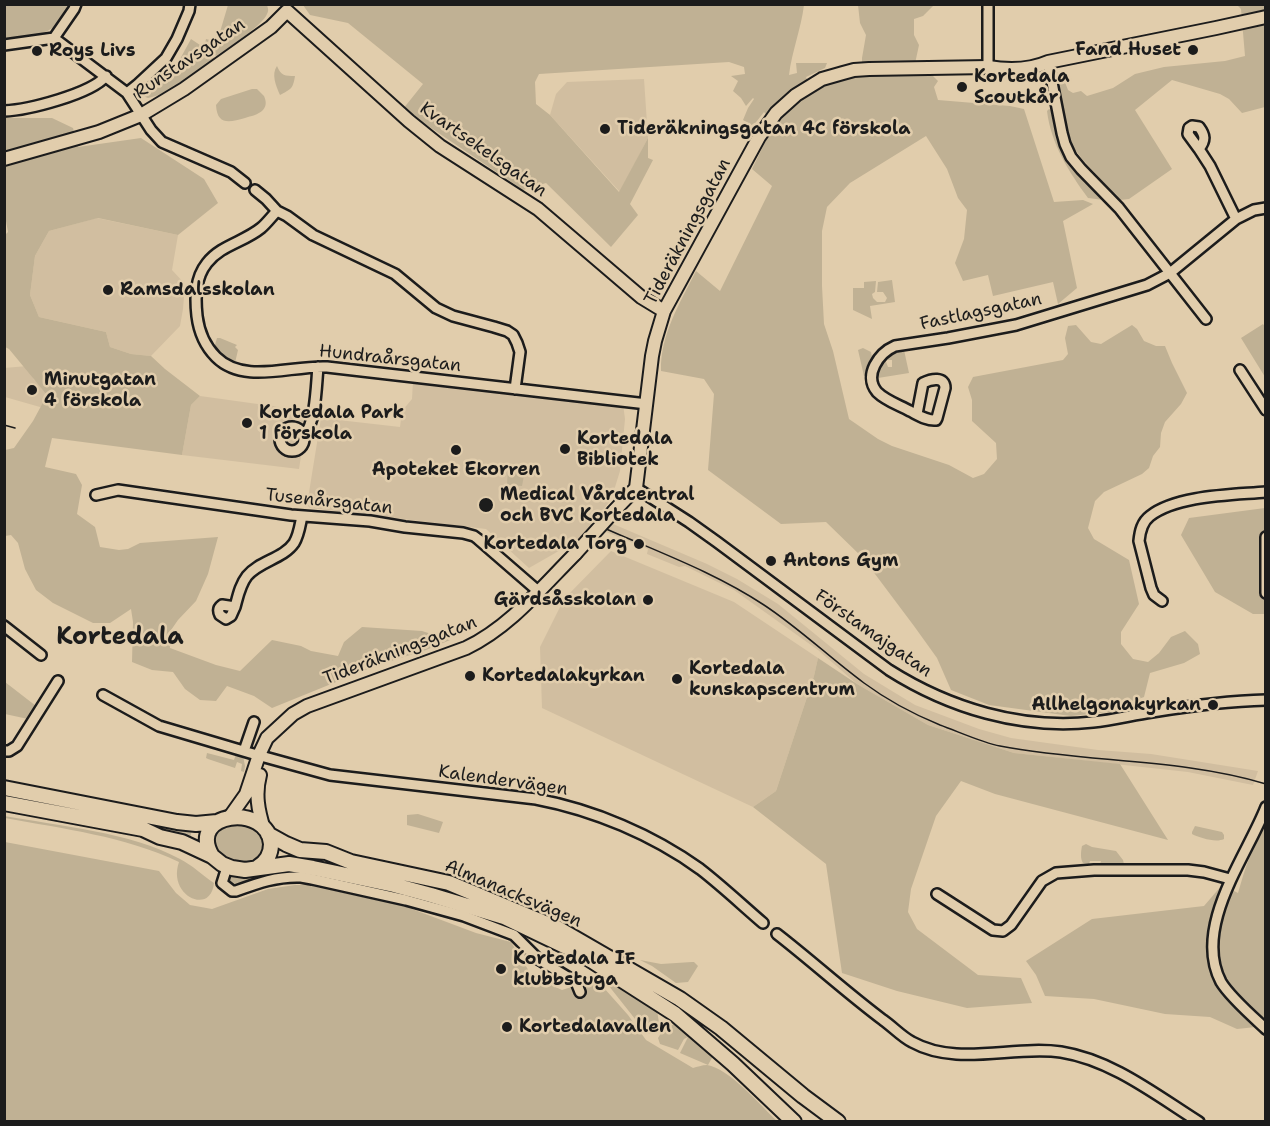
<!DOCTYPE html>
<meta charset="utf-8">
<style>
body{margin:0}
#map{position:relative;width:1270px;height:1126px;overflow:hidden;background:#e1cdac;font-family:"Shantell Sans",sans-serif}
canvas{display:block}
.frame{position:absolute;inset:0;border:6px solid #1c1c1c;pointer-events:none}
</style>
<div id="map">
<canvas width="1270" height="1126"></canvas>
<div class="frame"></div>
</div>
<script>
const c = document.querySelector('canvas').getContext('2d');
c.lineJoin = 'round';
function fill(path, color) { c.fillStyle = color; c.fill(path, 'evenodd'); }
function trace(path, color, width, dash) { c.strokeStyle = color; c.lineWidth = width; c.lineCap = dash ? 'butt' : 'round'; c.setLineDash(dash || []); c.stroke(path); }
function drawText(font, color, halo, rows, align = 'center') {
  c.font = font + ' "Shantell Sans",sans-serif'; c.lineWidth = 5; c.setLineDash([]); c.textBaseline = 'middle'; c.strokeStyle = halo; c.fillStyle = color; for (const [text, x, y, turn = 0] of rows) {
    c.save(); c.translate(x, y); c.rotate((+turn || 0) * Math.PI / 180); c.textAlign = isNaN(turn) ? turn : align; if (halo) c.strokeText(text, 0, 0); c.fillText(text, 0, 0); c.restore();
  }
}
fill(new Path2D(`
 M644,79L648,138L620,192L550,115L556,94L567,82Z
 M97,218L178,235L172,270L185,284L183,309L180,326L151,356L131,354L110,347L106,332L39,317L30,295L35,256L49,231Z
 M28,366L34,380L45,384L54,411L5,397L4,368Z
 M413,381L623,404L625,419L620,471L611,500L578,540L529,568L486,529L310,508L307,505L321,418L400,427L402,411L412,399Z
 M200,396L308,411L299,469L182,455L191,405Z
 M613,524L707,564L737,579L778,604L864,674L915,705L979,729L1011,738L1098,750L1151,754L1258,771L1253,785L1188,772L1014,753L928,725L857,684L818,650L734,590L685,566L679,567L647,554L648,549L606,532Z
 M611,551L734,602L818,658L814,676L776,791L753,807L542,708L540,647L564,599Z`), '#d1bea0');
fill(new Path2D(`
 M4,5H71C60,34 32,37 5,41Z
 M228,5H267C268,9 269,10 267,14C263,25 227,49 216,56L205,44L206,39L217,42Z
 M303,5H804C801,29 792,51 789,75L797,73L796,63H827L825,68L806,77L813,91L844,78L862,75V58L866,35L860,23L858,5H934L923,16L914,19V35L919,45L913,73L931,74L938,81L934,87L938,100L1010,106L1024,109L1054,202L1083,200L1093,204L1063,221L1077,288L1058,304L1053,282L993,296L988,275L963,281L955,263L964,239L967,210L958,198L947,169L926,136L850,183L827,207L822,231V286L824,324L833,351L849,419L878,439L892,446L949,465L973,478L984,474L997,459L996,443L972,421V400L968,387L973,377L1063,360L1068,354L1065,338L1068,326L1076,325L1091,342L1101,344L1132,325L1137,329L1144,341L1156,346H1165L1172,363L1187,393L1181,404L1165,422L1161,433L1160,447L1153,456L1149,468L1142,474L1104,492L1095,501L1088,528L1094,539L1129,560L1139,604L1121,632V644L1133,659L1148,662L1159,653L1171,637L1185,631L1198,644L1200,654L1184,663L1150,673L1144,697L1131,702L1137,709L1071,716L989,705L951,690L937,658L914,626L863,558L826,522L781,524L708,470L714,394L704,379L661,371C660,335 680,303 696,271L720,291L772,186L752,169L774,124L764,112L753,126L743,120L748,108L754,99L753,98L746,106L741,98L733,91L738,81L731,76L745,74L744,67L729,62L539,74L535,82L536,104L550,115L619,192L648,138V158L653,160L630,204L638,215L611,247L546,183L523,190L403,109L423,84L348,23L310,15Z
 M1237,5H1265V107L1242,113L1229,99L1220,94L1172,80L1135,110L1172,169L1129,199L1120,200L1082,159L1071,144L1067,128H1066L1057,78L1063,77L1068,90L1073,93L1081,91L1087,96L1113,88L1135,74L1164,67L1225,61L1245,56L1241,9Z
 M191,39L209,51L214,57L213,59C195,71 170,94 148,98C142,96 141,92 142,86L151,78L157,83L159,82L180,59Z
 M277,66C281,76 285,76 295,76C293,89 291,89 280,95C276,86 271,74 277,66Z
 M252,89H257L264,96C266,101 267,105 263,110C258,115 251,116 245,118C230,122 217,126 216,105L221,99Z
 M1049,109L1051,110C1057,143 1061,159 1086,183C1092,188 1097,195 1104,200L1088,198C1069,172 1051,144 1047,111Z
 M5,118H52L73,128L78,147L141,138L204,179L218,203L178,235L98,218L49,231L35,256L30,295L39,317L106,332L110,347L131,354L151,356L165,369L200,396L191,405L182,455L52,438L45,467L76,474L82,485L77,514L95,527L100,547L119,550L128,549L140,543L218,537L208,574L196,601L178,620L169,633L170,648L216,665L240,671L272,640L301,646L311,651L338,656L344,642L362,627L422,631L450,640L426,650L378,665L272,708L254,696L227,686L216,701L200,700L185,689L173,672L152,670L132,662L133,622L131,609L110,623H93L53,603L36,590L25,569L18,543L11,535L5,536V450L14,448L33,421L47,395L9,349L5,347L4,236L8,232L4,210Z
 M892,280L895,302L870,306L872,319L853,310V288H864V282L876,281L875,292L872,294L873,298L877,302H885L887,298L883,292H877L878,282Z
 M1263,324L1266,328L1265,377L1241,338Z
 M217,338H220L237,345L235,347L238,350L235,363L225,358L214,348Z
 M863,348L871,352L872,357L868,375L864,376L858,350Z
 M904,350L909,373L878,378C878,371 880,364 885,359L888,367H892V360H888L887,357L894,353Z
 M508,468L525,470L522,486L507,485Z
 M1265,508V614H1253L1215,592L1181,535L1189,518Z
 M818,658L857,684L928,725L1014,753L1120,764L1168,840L995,794L961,781L936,816L911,889L908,912L917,929L978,975L1021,978L1032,1003L967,1008L897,991L842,973L826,864L753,807L776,791L814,676Z
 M5,682L36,706L28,719L5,714Z
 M207,753L234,760L236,754L243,756L245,766L244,772L241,771L242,764L237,762L235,768L208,759L206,758Z
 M4,793L192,828L190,840L5,797Z
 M418,814L443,822L439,833L407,825V815Z
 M4,816C60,826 130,832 180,859C192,865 202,875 214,883C211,916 167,896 179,862C124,836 64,829 5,818Z
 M232,823L248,825L260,831L266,849C252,871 241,865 219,857L211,842L215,831Z
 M1195,826L1222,832L1224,835V839C1216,843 1200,838 1192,834V832Z
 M1265,827V1026L1237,1029L1210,1017L1165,1014L1094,999L1045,996L1036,975L1026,961L1092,919L1204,906L1222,885L1238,893C1245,869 1251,848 1265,827Z
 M5,842L159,871L176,893L190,905L212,909L268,889L295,885H308L404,906L476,933L511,942L532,976L562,990L596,979L628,1015L646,1040L693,1068C697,1067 702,1065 707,1065C729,1068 761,1106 777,1121L5,1122Z
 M1086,844L1092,847L1116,851L1123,860L1124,864H1100L1101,861H1090L1089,864L1083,863C1080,859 1081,851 1082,846Z
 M279,868V874L260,877L234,887H231C228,883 227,880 231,876H247Z
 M640,960L661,964L692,962H694L698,966L688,982L676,983L652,966Z
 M597,971L657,1010L659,1023L652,1033L647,1034Z
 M667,1024L668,1026L676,1024L713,1056L708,1065L680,1053L688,1037L684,1039L678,1050L660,1044L658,1038Z`), '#c0b194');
const minor = new Path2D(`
 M988,4V67
 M54,38L127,93L151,130L162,142L231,172L245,183
 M4,45L54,38L74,9L76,4
 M1048,62L1062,133L1065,144L1071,157L1081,169L1119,208L1206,319
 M127,93L137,85L166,58L177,39L189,11L190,4
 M4,111C28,110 91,94 106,76
 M1199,149L1188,134L1189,128L1192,126L1199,127C1205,135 1206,140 1199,149L1210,166L1236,219
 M255,190L266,199L277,211L287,216L313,235L395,274L436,308L453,316L494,327L507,331L513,335L517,343L520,352L515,389
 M277,211C272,216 267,223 261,228C244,242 221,245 207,263C195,278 195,297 197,316C199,332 204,345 216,357C244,385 291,365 327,367L647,404
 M1240,370L1266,410
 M917,414L923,383C931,379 945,376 945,388L937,418L936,420C927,421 918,415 910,411C899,405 886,401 877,392C863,375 879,353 895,346L948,338L1016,325L1147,285L1170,273L1236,219L1254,210L1266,208
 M280 439a12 12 0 1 1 24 0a12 12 0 1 1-24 0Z
 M304,437C316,420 316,388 318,367
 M636,488L689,522L717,542L889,670C949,708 1021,730 1093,722C1113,720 1132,715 1152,712C1189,706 1228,701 1266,700
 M96,495L118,490L291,515L370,521L405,527L463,533L474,536L478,539L538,591
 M1266,537V593
 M1162,601L1154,595L1151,588L1139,541C1140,531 1142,522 1150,516C1177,495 1233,495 1266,492
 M235,607L231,616L226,619L220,615C218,611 218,608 222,605L235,607C238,596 240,585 247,576C259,561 283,559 294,543C299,535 300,525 302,516
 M4,626L41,655
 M103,695L159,726L250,753L330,775L536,799C594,810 653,835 700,869C722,886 742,905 763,923
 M4,751H9L17,746L58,681
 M244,751L254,722
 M1266,807C1247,856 1192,927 1221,982C1230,997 1252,1016 1266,1029
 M227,867L222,883L232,891H236C258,883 277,876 301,877L312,879L406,900L464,916L514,935L538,959L576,982L580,992
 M937,894L993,930L1003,931L1011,925L1042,881L1056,873L1094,870H1188L1204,872L1230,879
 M777,934C813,962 847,993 883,1020C893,1027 902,1037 912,1042C957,1067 1013,1045 1061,1052C1112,1060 1156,1095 1199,1122`);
const tertiary = new Path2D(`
 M4,159L99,132L141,115L184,89L271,27L287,11L409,121L440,146L538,209L641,297L664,311
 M614,511L636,488L652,356L655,341L664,311L759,137L776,113L796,95L822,79L843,73L854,70L869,69L988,67C1007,70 1030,70 1048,62L1216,28L1266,17
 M260,775C255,794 258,810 264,829
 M229,818L246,794L259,755L267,738L293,714L307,706L466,648C510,627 542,587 576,553`);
const secondary = new Path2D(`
 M4,788L177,822L196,824L217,822
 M4,803L143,829L160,837L182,842L212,856L222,864L232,868L245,870L289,864L313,868L394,885L431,895L504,917L583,955L675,1014L733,1064L794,1122
 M268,834L286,844L300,850L326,852L351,862L449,883L559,929L680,999L721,1028L803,1096L838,1122
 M212,856C186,811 268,803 271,844C271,855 266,862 258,867`);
trace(minor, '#1c1c1c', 14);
trace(tertiary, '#1c1c1c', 16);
trace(secondary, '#1c1c1c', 18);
trace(minor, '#e1cdac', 9);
trace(tertiary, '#e1cdac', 12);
trace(secondary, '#e1cdac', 14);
trace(new Path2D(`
 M4,425L15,428
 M604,528C658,552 714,572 764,605C799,628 830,658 864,683C887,700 913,714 940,725C957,731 983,743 1000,746C1088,763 1179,758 1266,784`), '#1c1c1c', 1.5);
const tertiaryBridge = new Path2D(`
 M576,553L614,511`);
trace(tertiaryBridge, '#1c1c1c', 16, []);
trace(tertiaryBridge, '#e1cdac', 12);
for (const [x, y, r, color] of [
 [1193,50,6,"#1c1c1c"],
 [37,51,6,"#1c1c1c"],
 [962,87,6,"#1c1c1c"],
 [605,129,6,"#1c1c1c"],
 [108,290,6,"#1c1c1c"],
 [32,390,6,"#1c1c1c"],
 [247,423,6,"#1c1c1c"],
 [565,449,6,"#1c1c1c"],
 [456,450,6,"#1c1c1c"],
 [486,505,8,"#1c1c1c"],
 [639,544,6,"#1c1c1c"],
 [771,561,6,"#1c1c1c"],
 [648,600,6,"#1c1c1c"],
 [470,676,6,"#1c1c1c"],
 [677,679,6,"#1c1c1c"],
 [1213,705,6,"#1c1c1c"],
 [501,969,6,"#1c1c1c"],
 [507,1027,6,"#1c1c1c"]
]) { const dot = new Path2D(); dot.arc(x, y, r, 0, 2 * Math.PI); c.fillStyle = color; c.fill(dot); trace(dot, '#e1cdac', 2); }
drawText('bold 18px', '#1c1c1c', '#e1cdac', [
 ["Fand Huset",1181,50,"right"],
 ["Roys Livs",49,51],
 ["Kortedala",974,77],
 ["Scoutkår",974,98],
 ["Tideräkningsgatan 4C förskola",617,129],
 ["Ramsdalsskolan",120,290],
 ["Minutgatan",44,380],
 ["4 förskola",44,401],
 ["Kortedala Park",259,413],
 ["1 förskola",259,434],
 ["Kortedala",577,439],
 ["Bibliotek",577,460],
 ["Apoteket Ekorren",456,470,"center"],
 ["Medical Vårdcentral",500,495],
 ["och BVC Kortedala",500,516],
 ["Kortedala Torg",627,544,"right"],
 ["Antons Gym",783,561],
 ["Gärdsåsskolan",636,600,"right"],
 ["Kortedala",689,669],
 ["kunskapscentrum",689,690],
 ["Kortedalakyrkan",482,676],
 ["Allhelgonakyrkan",1201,705,"right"],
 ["Kortedala IF",513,959],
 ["klubbstuga",513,980],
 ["Kortedalavallen",519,1027]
], 'left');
drawText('18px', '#1c1c1c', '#e1cdac', [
 ["Runstavsgatan",190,59,-34],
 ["Kvartsekelsgatan",483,150,35],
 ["Tideräkningsgatan",688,232,-62],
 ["Fastlagsgatan",981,312,-12],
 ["Hundraårsgatan",390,359,6],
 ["Tusenårsgatan",329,502,6],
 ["Förstamajgatan",873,634,35],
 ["Tideräkningsgatan",400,651,-21],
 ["Kalendervägen",503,781,8],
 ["Almanacksvägen",513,894,23]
]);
drawText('bold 24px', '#1c1c1c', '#e1cdac', [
 ["Kortedala",120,638]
]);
</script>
